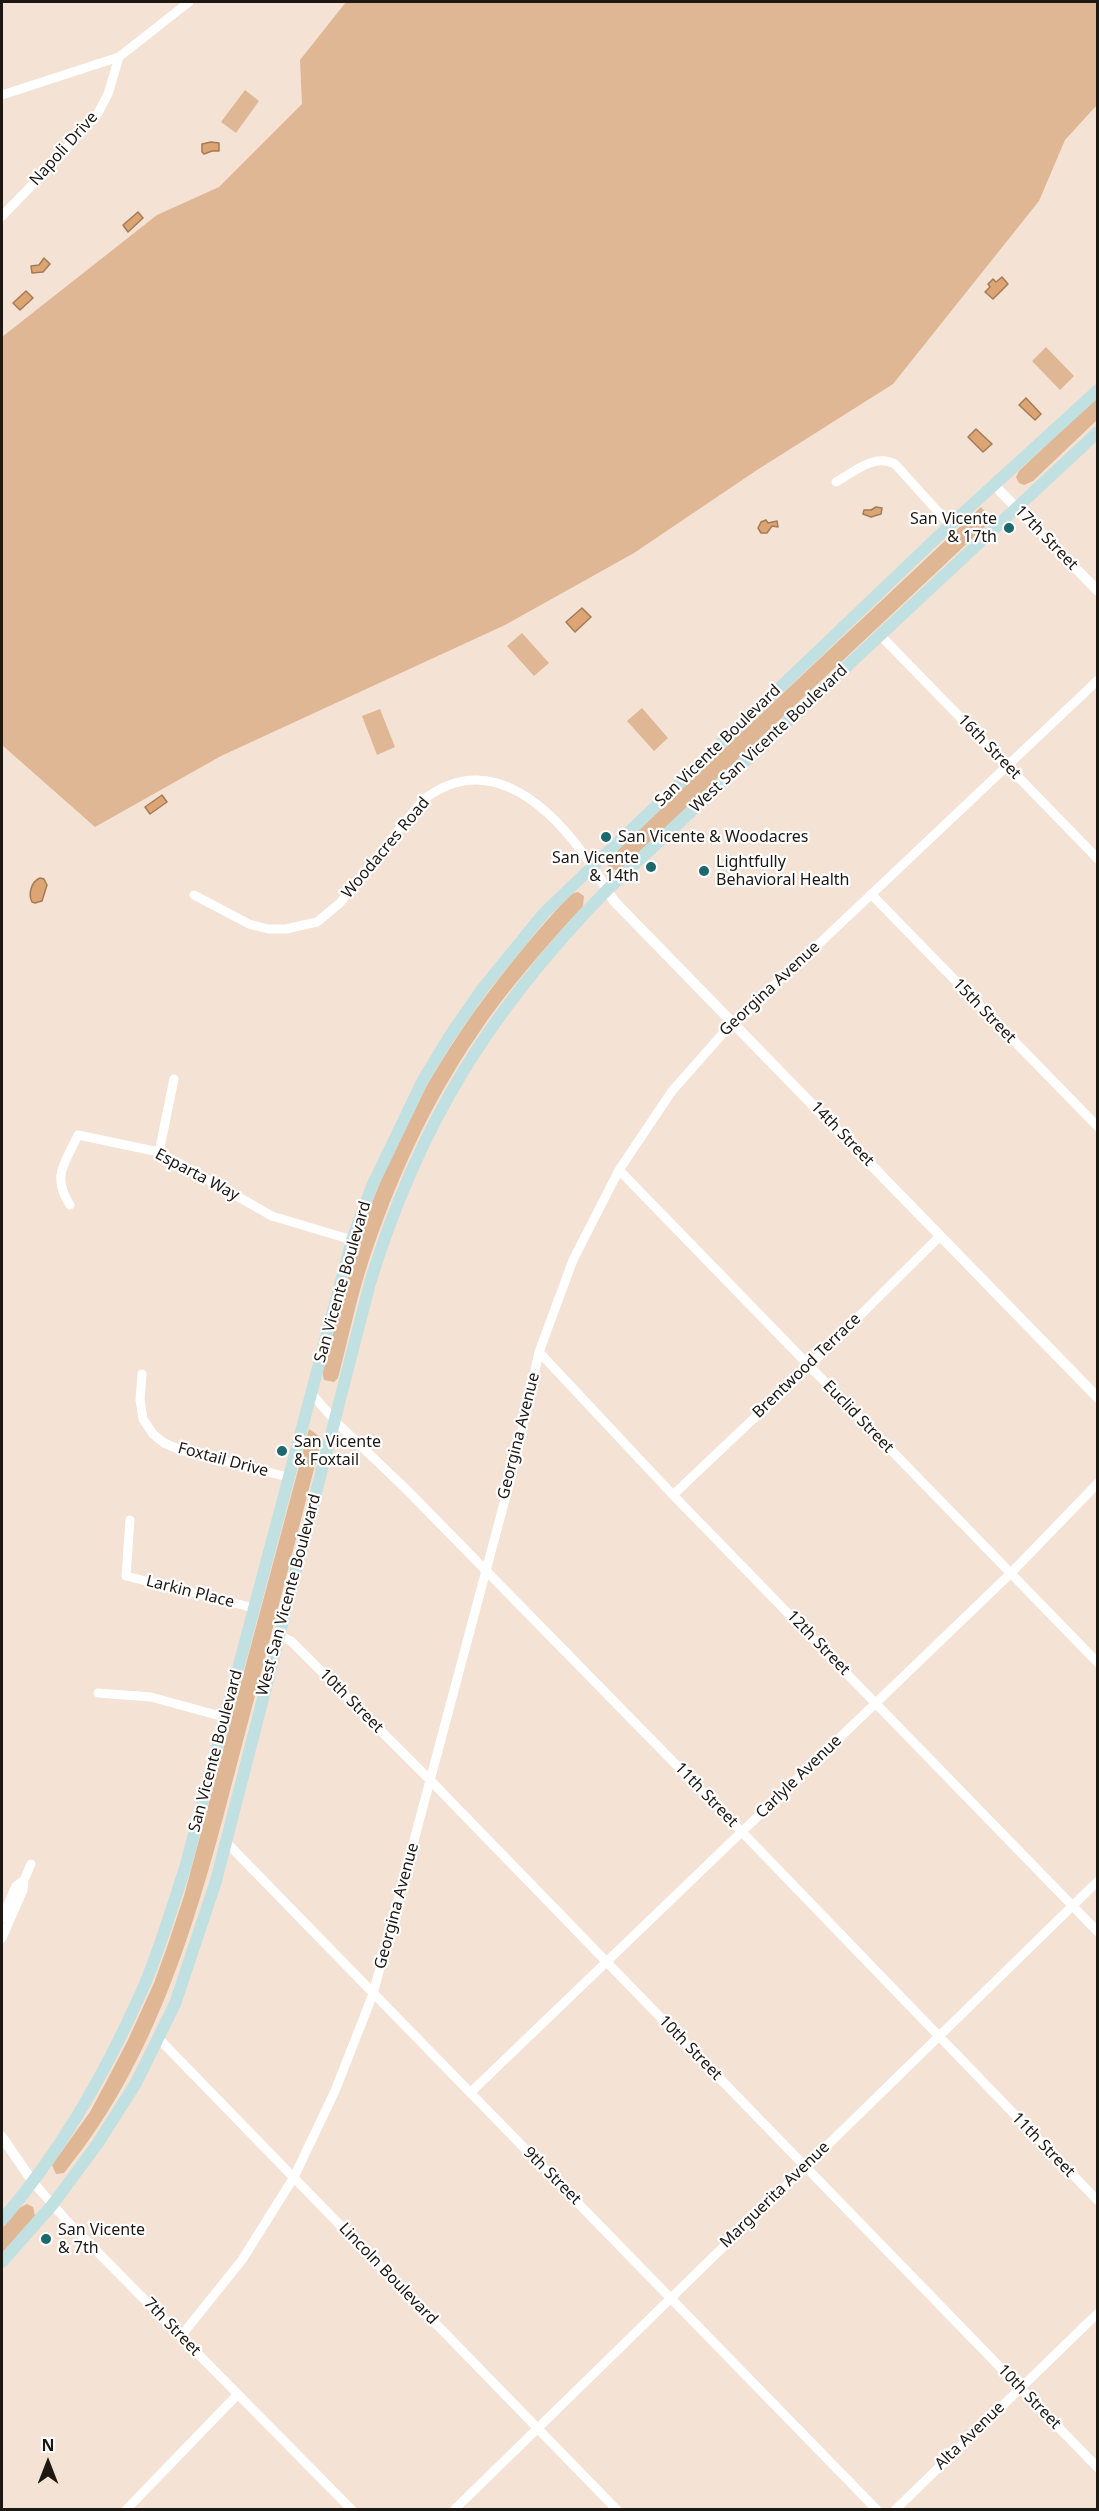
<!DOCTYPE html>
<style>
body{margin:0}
#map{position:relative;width:1099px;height:2511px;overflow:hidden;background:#f4e2d4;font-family:"Noto Sans",sans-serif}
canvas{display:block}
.frame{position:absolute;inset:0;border:3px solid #1e1813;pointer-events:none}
.north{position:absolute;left:18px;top:2433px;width:60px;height:60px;-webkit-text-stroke:4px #fff;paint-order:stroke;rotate:0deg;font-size:16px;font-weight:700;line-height:24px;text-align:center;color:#1e1813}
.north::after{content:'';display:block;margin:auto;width:21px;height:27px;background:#1e1813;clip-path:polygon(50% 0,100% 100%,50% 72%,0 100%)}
</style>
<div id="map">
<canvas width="1099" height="2511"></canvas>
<div class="frame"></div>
<div class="north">N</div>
</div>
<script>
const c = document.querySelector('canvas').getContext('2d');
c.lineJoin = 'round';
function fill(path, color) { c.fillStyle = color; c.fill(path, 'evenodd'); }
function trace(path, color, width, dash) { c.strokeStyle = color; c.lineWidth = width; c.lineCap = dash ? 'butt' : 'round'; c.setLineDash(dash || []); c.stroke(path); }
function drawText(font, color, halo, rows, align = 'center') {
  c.font = font + ' "Noto Sans",sans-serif'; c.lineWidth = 4.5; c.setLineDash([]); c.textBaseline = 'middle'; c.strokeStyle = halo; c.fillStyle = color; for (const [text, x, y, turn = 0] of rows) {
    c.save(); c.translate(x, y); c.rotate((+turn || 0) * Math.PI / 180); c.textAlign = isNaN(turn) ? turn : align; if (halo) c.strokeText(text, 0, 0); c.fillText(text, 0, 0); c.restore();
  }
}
fill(new Path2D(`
 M346,2H1097V105L1065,140L1039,201L893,384L757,470L634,553L505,625L221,756L95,827L2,745V337L157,215L219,187L302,104L300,60Z
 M245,90L259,101L236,133L221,122Z
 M1046,347L1074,376L1060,390L1032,361Z
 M1097,397V420L1033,481L1024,485L1019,483L1016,477L1019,471Z
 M981,507L992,520L991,521L622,868L618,871L610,868L607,864L610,856Z
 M522,633L549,663L534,676L507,646Z
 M642,708L668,738L654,751L627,721Z
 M380,709L395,747L377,755L362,716Z
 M578,892L584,896L583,906C545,948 507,990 476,1037C429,1106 394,1184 368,1263C356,1300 348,1340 338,1378L334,1382L324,1380L322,1371C338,1306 355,1242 381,1180C424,1073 492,979 571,894Z
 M309,1429L322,1438C296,1539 270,1640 243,1741C204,1892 165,2050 64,2173L56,2174L52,2165L90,2112L105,2084L128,2040L154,1983L167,1947L184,1896Z
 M27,2204L33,2207L35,2216L2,2253V2228L19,2208Z`), '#e0b794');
const water = new Path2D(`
 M211,142L219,143V151H212L204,154L202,152V144Z
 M138,212L143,218L128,232L123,225Z
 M44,258L50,264L43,272L32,273L31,266L39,265Z
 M1002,277L1008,284L993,299L985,292L990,287L988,284L993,279L996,282Z
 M26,291L33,298L20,310L13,303Z
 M1026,398L1041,414L1035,420L1019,405Z
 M976,429L992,444L983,452L968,437Z
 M876,507L882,508L881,514L871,517L863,514L864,510H871Z
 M766,520L768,523L777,521L778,527L772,526L767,533H761L758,528L761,522Z
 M582,608L591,617L575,632L566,622Z
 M162,795L167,802L150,814L145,807Z
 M40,878L44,879L47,885L42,901L35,903L32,902C28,894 31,882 40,878Z`);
fill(water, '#dea574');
trace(water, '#a47b57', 1.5);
trace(new Path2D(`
 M2,95L119,57
 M2,216L38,179L98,113L108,94L119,57L189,2
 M836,482C854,472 874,453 895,464L950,525
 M880,635L1098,859
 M871,894L1098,1127
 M194,895L249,924L268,929H286L317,922L340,903L423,800C491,747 554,810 592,866
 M159,1152L174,1079
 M619,1170L1098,1663
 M70,1205C51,1176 65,1164 78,1135L159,1152L272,1216L352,1240
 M539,1352L673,1495L1098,1932
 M142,1374L140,1400L143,1419L153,1434L164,1443L183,1451L288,1477
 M311,1393L336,1422L408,1491L742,1832L1098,2201
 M673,1495L808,1367L940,1236
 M130,1520L126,1576L254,1608
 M278,1635L291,1641L430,1780L1098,2468
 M98,1693L151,1697L224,1717
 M226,1842L877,2510
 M2,1918L16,1886L24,1880L31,1864
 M2,1938L23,1890L24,1880
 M159,2039L617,2510
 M470,2093L1010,1574L1098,1483
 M33,2182L66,2220L352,2510
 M181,2336L242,2260L294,2177L335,2091L373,1994L515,1462L539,1352L573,1260L619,1170L672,1091L733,1022L805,957L1098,680
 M126,2510L238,2394
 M454,2510L1098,1881
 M895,2510L1098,2313`), '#fff', 9);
trace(new Path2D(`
 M994,485L1098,591
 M592,866L614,901L1098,1398
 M2,2137L33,2182`), '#fff', 10);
trace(new Path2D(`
 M2,2220C59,2154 105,2074 141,1993C159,1953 171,1910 185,1868L352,1240L372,1186L423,1080L449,1037L483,988L544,913L950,525L1098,390
 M2,2262L53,2204L98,2143L136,2083L175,2004L216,1881L370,1283C419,1123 491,1009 607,890L1098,432`), '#c1e0e2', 12);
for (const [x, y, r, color] of [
 [1009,528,6,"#1b686d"],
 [606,837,6,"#1b686d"],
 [651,867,6,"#1b686d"],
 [704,871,6,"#1b686d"],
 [282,1451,6,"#1b686d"],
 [46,2239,6,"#1b686d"]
]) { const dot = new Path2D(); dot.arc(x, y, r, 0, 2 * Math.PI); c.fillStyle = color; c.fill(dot); trace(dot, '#fff', 2); }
drawText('16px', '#1e1813', '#fff', [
 ["Napoli Drive",64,149,-48],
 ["17th Street",1046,538,46],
 ["West San Vicente Boulevard",769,739,-43],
 ["San Vicente Boulevard",718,746,-44],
 ["16th Street",989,747,46],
 ["Woodacres Road",386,848,-50],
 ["Georgina Avenue",770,989,-43],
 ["15th Street",984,1011,46],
 ["14th Street",842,1134,46],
 ["Esparta Way",197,1175,28],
 ["San Vicente Boulevard",343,1282,-74],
 ["Brentwood Terrace",807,1366,-44],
 ["Euclid Street",858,1417,46],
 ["Georgina Avenue",519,1436,-76],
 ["Foxtail Drive",223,1460,15],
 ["Larkin Place",190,1592,14],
 ["West San Vicente Boulevard",289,1595,-75],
 ["12th Street",818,1643,46],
 ["10th Street",351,1701,45],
 ["San Vicente Boulevard",216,1751,-75],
 ["Carlyle Avenue",799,1777,-44],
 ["11th Street",706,1795,46],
 ["Georgina Avenue",397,1906,-75],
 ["10th Street",690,2048,46],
 ["11th Street",1043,2145,46],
 ["9th Street",552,2176,45],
 ["Marguerita Avenue",775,2195,-44],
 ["Lincoln Boulevard",388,2274,46],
 ["7th Street",172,2327,46],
 ["10th Street",1029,2397,46],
 ["Alta Avenue",970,2436,-44]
]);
drawText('16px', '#1e1813', '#fff', [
 ["San Vicente",997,519,"right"],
 ["& 17th",997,537,"right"],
 ["San Vicente & Woodacres",618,837],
 ["San Vicente",639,858,"right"],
 ["& 14th",639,876,"right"],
 ["Lightfully",716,862],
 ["Behavioral Health",716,880],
 ["San Vicente",294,1442],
 ["& Foxtail",294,1460],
 ["San Vicente",58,2230],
 ["& 7th",58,2248]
], 'left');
</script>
